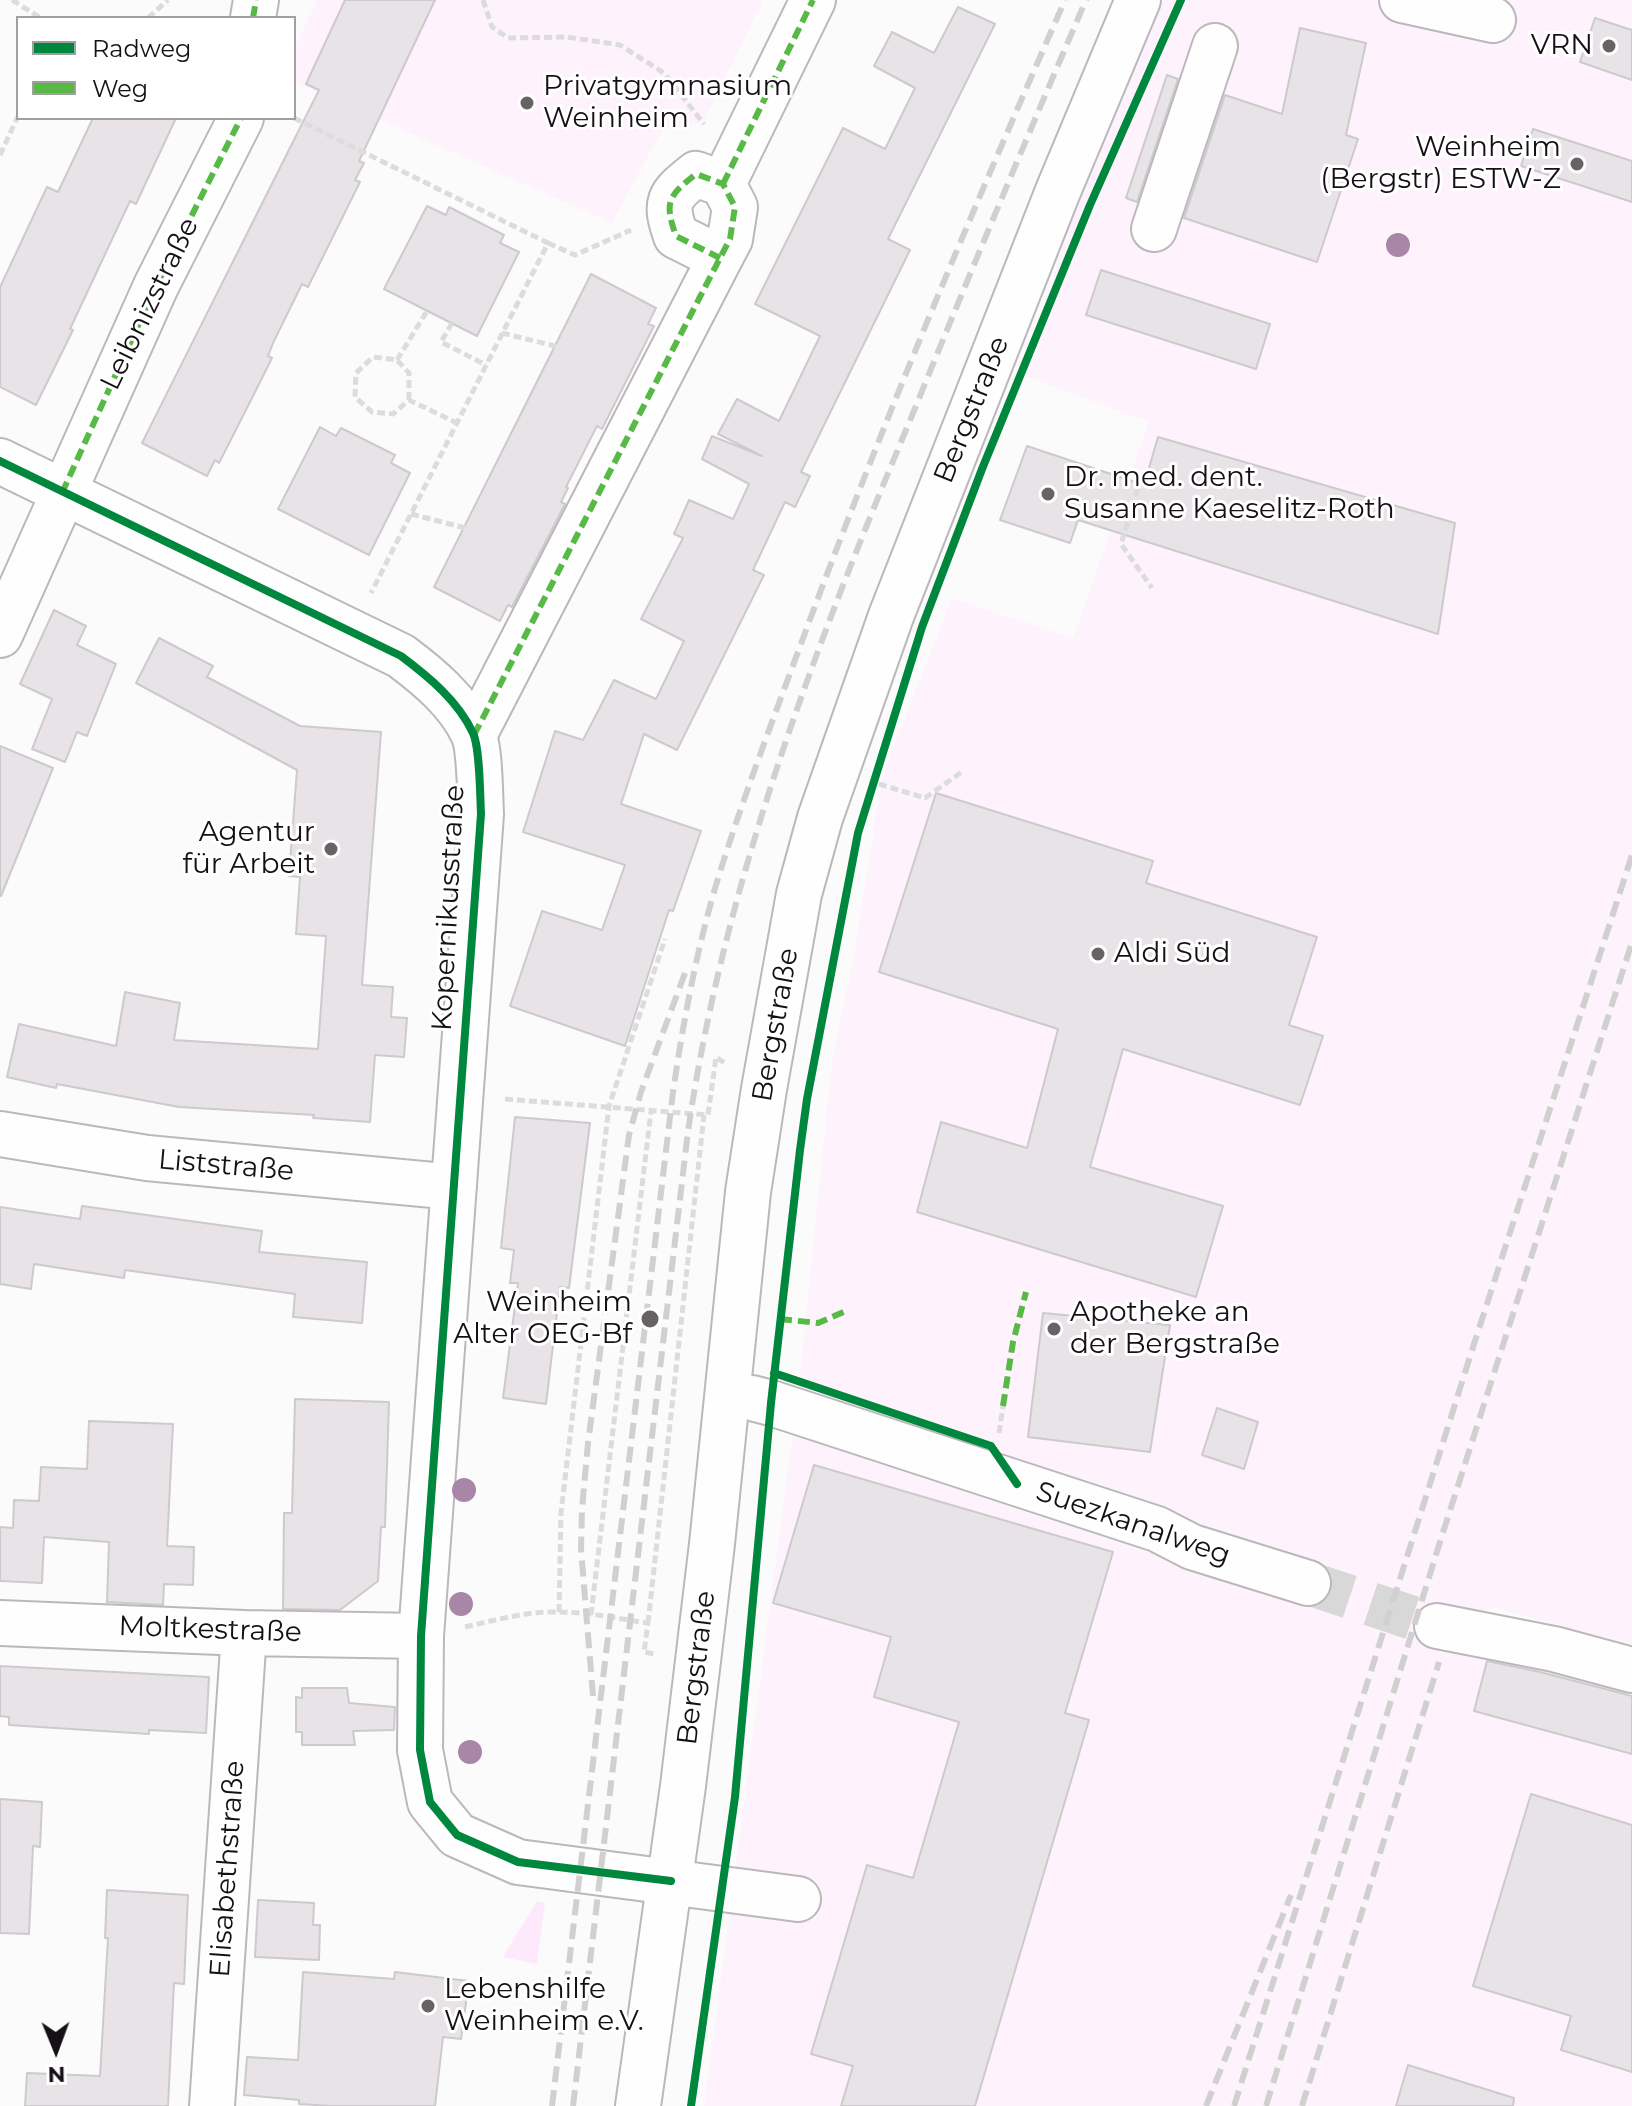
<!DOCTYPE html>
<meta charset="utf-8">
<style>
body{margin:0}
#map{position:relative;width:1632px;height:2106px;overflow:hidden;background:#fcfbfc;font-family:Montserrat,sans-serif}
canvas{display:block}
.legend{position:absolute;left:16px;top:16px;width:280px;height:104px;box-sizing:border-box;background:#fff;border:2px solid #a19fa1;margin:0;padding:10px 14px;list-style:none;font-size:24px;color:#151015}
.legend li{display:flex;align-items:center;gap:16px;height:40px}
.legend b{width:40px;border:2px solid #a19fa1}
.north{position:absolute;left:16px;top:2010px;width:80px;height:80px;-webkit-text-stroke:6px #fff;paint-order:stroke;rotate:179deg;font-size:22px;font-weight:700;line-height:32px;text-align:center;color:#151015}
.north::after{content:'';display:block;margin:auto;width:28px;height:36px;background:#151015;clip-path:polygon(50% 0,100% 100%,50% 72%,0 100%)}
</style>
<div id="map">
<canvas width="1632" height="2106"></canvas>
<ul class="legend">
<li><b style="height:10px;background:#00873e"></b>Radweg</li>
<li><b style="height:10px;background:#58b947"></b>Weg</li>
</ul>
<div class="north">N</div>
</div>
<script>
const c = document.querySelector('canvas').getContext('2d');
c.lineJoin = 'round';
function fill(path, color) { c.fillStyle = color; c.fill(path, 'evenodd'); }
function trace(path, color, width, dash) { c.strokeStyle = color; c.lineWidth = width; c.lineCap = dash ? 'butt' : 'round'; c.setLineDash(dash || []); c.stroke(path); }
function drawText(font, color, halo, rows, align = 'center') {
  c.font = font + ' Montserrat,sans-serif'; c.lineWidth = 6; c.setLineDash([]); c.textBaseline = 'middle'; c.strokeStyle = halo; c.fillStyle = color; for (const [text, x, y, turn = 0] of rows) {
    c.save(); c.translate(x, y); c.rotate((+turn || 0) * Math.PI / 180); c.textAlign = isNaN(turn) ? turn : align; if (halo) c.strokeText(text, 0, 0); c.fillText(text, 0, 0); c.restore();
  }
}
fill(new Path2D(`
 M317,0H763L703,123L663,129L612,223L294,82V49Z
 M1147,0H1632V1646L1493,1607L1458,1647L1632,1696V2106H704L798,1393L832,1061L855,949L882,776L952,598L1073,638L1149,422L1020,374Z`), '#fef3fd');
fill(new Path2D(`
 M537,1901L545,1903L537,1964L503,1957Z`), '#fee8fc');
const building = new Path2D(`
 M345,0H435L359,161L364,163L355,180L360,182L308,287L302,284L273,343L268,356L272,358L250,402L219,463L215,460L207,476L142,443L319,90L306,84Z
 M958,7L995,24L888,239L910,250L801,472L810,476L795,507L785,502L753,570L764,575L677,750L644,734L621,804L701,831L673,911L669,910L625,1046L510,1006L542,911L602,930L625,865L523,832L555,731L583,740L614,680L656,699L684,641L641,619L683,538L674,534L689,500L733,519L749,484L702,459L712,436L762,456L718,434L737,399L779,421L820,336L755,304L843,128L885,149L915,88L874,66L892,32L934,53Z
 M1595,18L1632,30V80L1580,62Z
 M1300,28L1366,43L1346,135L1358,139L1317,262L1184,218L1225,95L1282,114Z
 M1167,75L1178,79L1137,202L1126,198Z
 M93,118H176L136,204L130,201L70,329L73,330L36,405L0,387V287L47,187L58,192Z
 M1533,129L1632,161V202L1521,166Z
 M427,206L446,215L449,207L504,235L500,243L519,252L477,336L384,289Z
 M1101,270L1270,324L1256,369L1086,315Z
 M591,274L656,308L648,324L654,326L602,429L597,426L566,487L568,488L561,502L565,504L512,607L508,605L500,621L434,587Z
 M320,427L336,436L341,428L395,455L391,463L410,473L369,555L278,509Z
 M1158,437L1455,523L1438,634L1078,520L1070,543L1000,520L1027,446L1144,485Z
 M54,610L86,626L77,645L116,664L87,736L77,732L65,762L32,749L52,699L20,684Z
 M159,638L213,666L207,677L300,726L381,732L362,985L393,987L391,1017L407,1018L404,1057L375,1055L370,1122L313,1118L314,1115L179,1107L57,1084L56,1088L7,1077L19,1024L116,1046L125,992L180,1003L174,1040L318,1049L326,936L296,934L300,877L289,876L297,770L136,683Z
 M0,746L53,768L1,896H0Z
 M936,793L1153,861L1146,883L1317,937L1289,1025L1323,1036L1300,1105L1123,1049L1090,1167L1223,1206L1196,1297L917,1212L941,1122L1027,1148L1058,1029L879,972Z
 M515,1117L590,1123L569,1288L560,1287L546,1404L503,1398L518,1283H510L514,1250L501,1248Z
 M82,1206L262,1231L259,1252L367,1262L362,1323L293,1317L295,1294L125,1270L124,1278L34,1264L31,1289L0,1284V1207L80,1219Z
 M1043,1313L1170,1325L1150,1452L1028,1437Z
 M295,1399L389,1402L385,1527H381L378,1581L340,1610L283,1609L284,1513H292Z
 M1217,1408L1258,1422L1244,1469L1202,1455Z
 M89,1421L173,1424L167,1546L194,1547L193,1585L164,1584L163,1605L107,1602L109,1542L44,1537L42,1583L0,1581V1527L13,1528L14,1500L39,1501L41,1467L87,1469Z
 M814,1465L1113,1552L1065,1713L1089,1720L975,2106H841L853,2066L811,2054L867,1865L913,1878L959,1722L874,1697L891,1637L773,1603Z
 M1487,1661L1540,1672L1632,1696V1754L1474,1711Z
 M0,1666L209,1677L206,1733L149,1730V1734L9,1725V1717L0,1716Z
 M302,1688H347L349,1703L395,1707L394,1730L353,1731L355,1745H302V1732H296V1697L302,1698Z
 M1531,1794L1632,1825V2072L1561,2050L1571,2016L1473,1986Z
 M0,1799L42,1802L40,1847L33,1846L29,1934L0,1933Z
 M107,1890L188,1895L184,1984L174,1983L168,2106H25L27,2073L100,2076L108,1938H105Z
 M258,1900L314,1903L313,1925H320L319,1960L255,1957Z
 M303,1972L394,1979L395,1972L469,1981L461,2039L443,2037L435,2106H332L299,2104V2100L244,2095L247,2057L298,2060Z
 M1408,2065L1514,2098L1513,2106H1396Z`);
fill(building, '#e7e3e7');
trace(building, '#cdcacd', 2);
trace(new Path2D(`
 M1308,1583L1437,1626`), '#d9d8d9', 44, [44, 22]);
const minor = new Path2D(`
 M1402,0L1493,20
 M253,18L256,0
 M723,184L813,0
 M1154,229L1215,46
 M0,461L401,656C429,677 458,701 473,733C480,748 480,795 481,814L421,1636L420,1750L430,1802L457,1835L518,1862L798,1899
 M0,635L156,286L241,118
 M474,735L720,258L730,239L735,207L723,184L696,174C668,196 664,202 676,236L720,258
 M0,1134L147,1158L454,1187
 M728,1395L752,1398L771,1403L1157,1529L1192,1547L1308,1583
 M0,1623L244,1633L421,1636
 M1437,1626L1554,1649L1632,1670
 M212,2106L244,1633`);
const major = new Path2D(`
 M638,2106L683,1786L712,1544L748,1192L764,1089L799,894L820,818L891,616L1058,191L1138,0`);
trace(minor, '#bbb8bb', 48);
trace(major, '#bbb8bb', 48);
trace(new Path2D(`
 M12,0L41,18
 M483,0L492,27L508,38L567,37L620,45L664,73L704,124
 M148,18L168,0
 M294,118L548,243L371,593
 M0,155L18,116
 M548,243L575,255L631,230
 M452,323L441,342L486,365
 M502,333L559,347
 M397,360L427,311
 M409,400V373L397,360L373,357L356,373L355,397L372,412L393,414L409,400L457,423
 M1138,488L1121,544L1152,588
 M411,514L469,529
 M879,784L925,798L963,771
 M505,1099L708,1115L716,1057L726,1064
 M999,1433L1003,1406
 M559,1612L561,1513L609,1106L665,939
 M591,1615L651,1111
 M648,1623L704,1115
 M465,1627C496,1620 527,1611 559,1612C589,1612 619,1619 648,1623L644,1652L655,1654
 M729,1845L751,1624`), '#dddcdd', 5, [8, 4]);
trace(minor, '#fffeff', 44);
trace(major, '#fffeff', 44);
trace(new Path2D(`
 M593,1696L581,1549L582,1509L588,1443L629,1135L641,1092L685,973
 M552,2106L673,1092C683,1023 696,953 716,885C742,800 774,717 805,633C884,419 973,209 1065,0
 M573,2106L688,1131C724,884 815,647 911,418C968,278 1026,139 1086,0
 M1206,2106L1291,1895
 M1234,2106L1474,1344L1632,855
 M1266,2106L1439,1545L1632,942
 M1302,2106L1439,1662`), '#d0d0d0', 6, [16, 8]);
trace(new Path2D(`
 M253,18L256,0
 M723,184L813,0
 M62,493L156,286L241,118
 M474,735L720,258L730,239L735,207L723,184L696,174C668,196 664,202 676,236L720,258
 M780,1319L818,1323L846,1311
 M1003,1406L1013,1342L1026,1292`), '#58b947', 6, [12, 6]);
trace(new Path2D(`
 M0,461L401,656C429,677 458,701 473,733C480,748 480,795 481,814L421,1636L420,1750L430,1802L457,1835L518,1862L671,1881
 M774,1373L991,1446L1017,1484
 M691,2106L735,1797L771,1403L800,1150L807,1099L858,833L922,627L982,469L1090,205L1181,0`), '#00873e', 8);
c.fillStyle = '#a886a8';
for (const [x, y] of [
 [1398,245],
 [464,1490],
 [461,1604],
 [470,1752]
]) { c.beginPath(); c.arc(x, y, 12, 0, 2 * Math.PI); c.fill(); }
for (const [x, y, r, color] of [
 [1609,46,8,"#666266"],
 [527,103,8,"#666266"],
 [1577,164,8,"#666266"],
 [1048,494,8,"#666266"],
 [331,849,8,"#666266"],
 [1098,954,8,"#666266"],
 [650,1319,10,"#666266"],
 [1054,1329,8,"#666266"],
 [428,2006,8,"#666266"]
]) { const dot = new Path2D(); dot.arc(x, y, r, 0, 2 * Math.PI); c.fillStyle = color; c.fill(dot); trace(dot, '#fff', 3); }
drawText('28px', '#151015', '#fff', [
 ["VRN",1593,46,"right"],
 ["Privatgymnasium",543,87],
 ["Weinheim",543,119],
 ["Weinheim",1561,148,"right"],
 ["(Bergstr) ESTW-Z",1561,180,"right"],
 ["Dr. med. dent.",1064,478],
 ["Susanne Kaeselitz-Roth",1064,510],
 ["Agentur",315,833,"right"],
 ["für Arbeit",315,865,"right"],
 ["Aldi Süd",1114,954],
 ["Weinheim",632,1303,"right"],
 ["Alter OEG-Bf",632,1335,"right"],
 ["Apotheke an",1070,1313],
 ["der Bergstraße",1070,1345],
 ["Lebenshilfe",444,1990],
 ["Weinheim e.V.",444,2022]
], 'left');
drawText('28px', '#151015', '#fff', [
 ["Leibnizstraße",150,304,-64],
 ["Bergstraße",972,410,-68],
 ["Kopernikusstraße",449,908,-87],
 ["Bergstraße",776,1025,-80],
 ["Liststraße",226,1166,5],
 ["Suezkanalweg",1133,1524,19],
 ["Moltkestraße",210,1630,2],
 ["Bergstraße",697,1668,-83],
 ["Elisabethstraße",228,1869,-86]
]);
</script>
